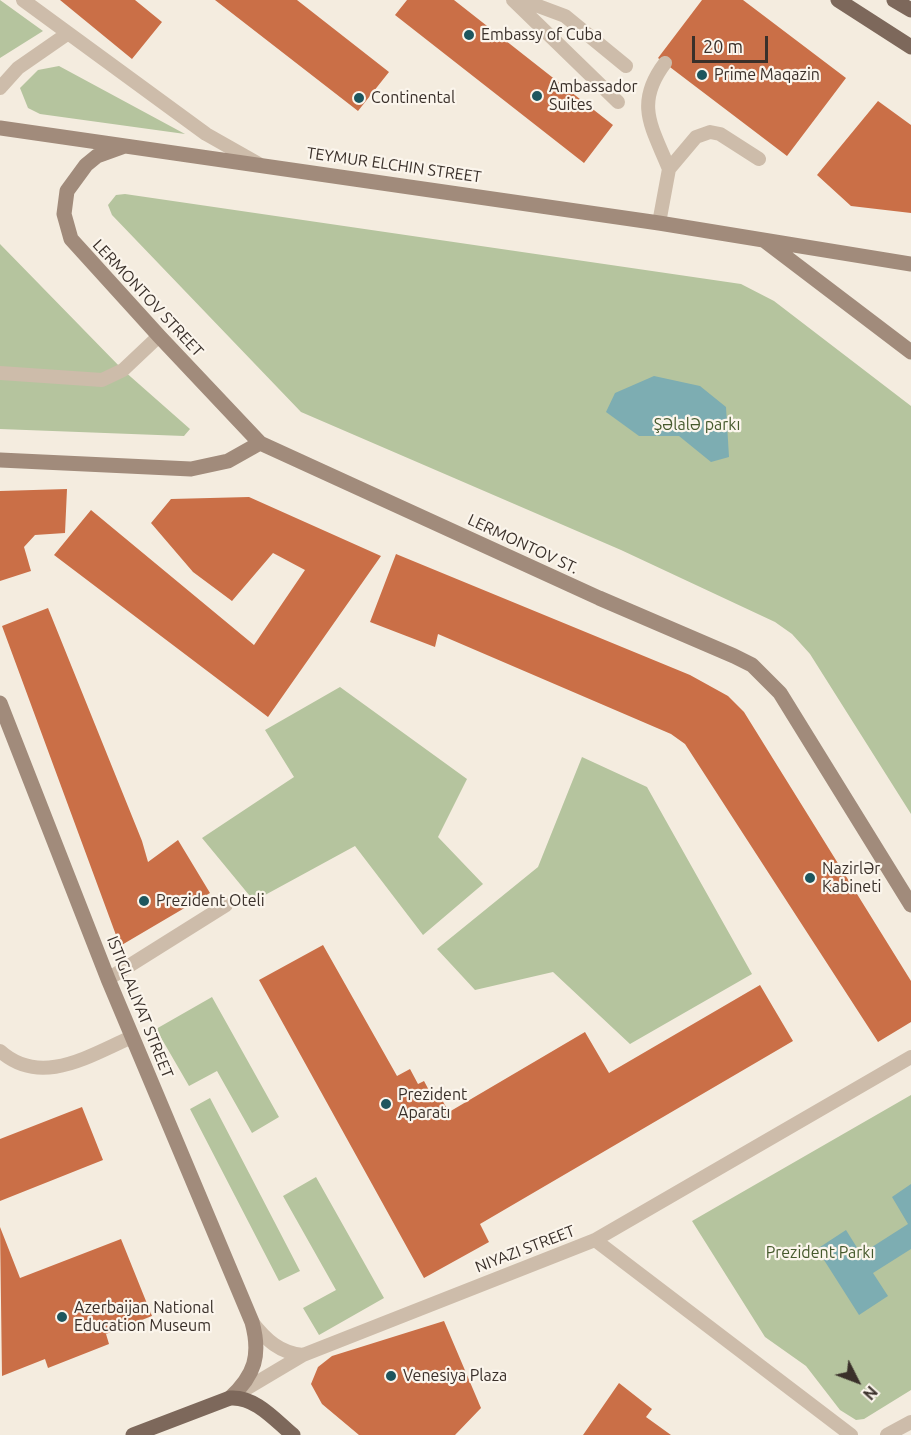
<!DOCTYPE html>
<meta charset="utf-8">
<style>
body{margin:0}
#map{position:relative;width:911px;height:1435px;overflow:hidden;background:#f4ecdf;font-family:Ubuntu,sans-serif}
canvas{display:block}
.north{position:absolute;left:827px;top:1351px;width:60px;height:60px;-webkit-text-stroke:4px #fbf5ec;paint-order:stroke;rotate:132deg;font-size:16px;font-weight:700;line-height:24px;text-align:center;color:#3a302a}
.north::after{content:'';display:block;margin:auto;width:21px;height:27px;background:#3a302a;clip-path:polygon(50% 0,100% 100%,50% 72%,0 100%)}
.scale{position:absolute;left:692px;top:36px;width:76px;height:27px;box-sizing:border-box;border:3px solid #3a302a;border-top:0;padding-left:8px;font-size:18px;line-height:21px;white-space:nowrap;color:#3a302a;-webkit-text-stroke:4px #fbf5ec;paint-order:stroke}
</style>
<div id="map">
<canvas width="911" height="1435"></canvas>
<div class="north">N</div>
<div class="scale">20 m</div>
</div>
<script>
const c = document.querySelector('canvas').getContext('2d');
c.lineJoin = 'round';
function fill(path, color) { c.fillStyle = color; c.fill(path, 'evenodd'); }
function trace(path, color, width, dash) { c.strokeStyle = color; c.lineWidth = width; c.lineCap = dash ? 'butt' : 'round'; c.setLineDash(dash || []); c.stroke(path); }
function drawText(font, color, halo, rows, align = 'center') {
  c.font = font + ' Ubuntu,sans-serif'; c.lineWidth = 4.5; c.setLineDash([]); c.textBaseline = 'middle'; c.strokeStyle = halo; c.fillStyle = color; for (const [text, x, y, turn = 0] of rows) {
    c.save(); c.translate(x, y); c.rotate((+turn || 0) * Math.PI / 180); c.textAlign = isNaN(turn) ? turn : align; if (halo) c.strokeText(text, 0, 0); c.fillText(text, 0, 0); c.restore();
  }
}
fill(new Path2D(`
 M0,0L43,31L0,58Z
 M59,66L185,134L40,114L28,108L20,88L38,70Z
 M125,194L741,284L774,301L911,406V814L810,654L792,634L775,622L621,550L301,412L112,215L108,205L116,195Z
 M0,244L123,370L190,429L184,436L0,429Z
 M340,687L467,779L438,837L483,884L423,935L355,846L254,901L202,838L294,777L265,730Z
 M582,757L647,787L752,974L630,1044L553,972L475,990L437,949L538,867Z
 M212,997L279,1117L252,1133L217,1071L189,1086L156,1029Z
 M911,1095V1390L864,1419L856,1420L840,1410L806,1366L765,1337L692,1221Z
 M210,1098L300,1271L279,1281L190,1109Z
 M316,1177L384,1298L319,1335L303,1308L336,1290L283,1196Z`), '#b5c49e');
fill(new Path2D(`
 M654,376L700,386L726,407L729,457L711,462L679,436H639L606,412L615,393Z
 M911,1184V1249L873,1273L888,1296L859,1315L817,1249L846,1230L861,1254L908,1224L892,1197Z`), '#7dadb2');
fill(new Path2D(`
 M60,0H135L162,22L132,59Z
 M215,0H297L389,72L358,111Z
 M407,0H454L613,125L584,163L395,15Z
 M702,0H743L846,78L787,156L658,58Z
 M878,101L911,125V213L851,206L817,175Z
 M67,489L65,533L35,535L24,547L31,571L0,581V491Z
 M249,497L381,556L268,717L54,555L91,510L254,645L305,570L273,553L232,601L193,572L151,523L171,499Z
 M396,554L690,675L728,696L744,712L911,981V1022L878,1042L685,744L671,734L438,634L435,647L370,622Z
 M48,608L142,841L148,862L178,840L210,893L120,946L2,626Z
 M323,945L397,1076L410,1069L418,1084L424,1081L432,1096L438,1093L449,1112L585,1032L609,1073L760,985L793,1041L480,1224L489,1242L424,1278L259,980Z
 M82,1107L103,1160L0,1201V1139Z
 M0,1227L20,1278L121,1239L152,1316L106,1334L109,1344L48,1368L45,1359L2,1376Z
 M444,1321L481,1408L455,1435H359L322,1404L311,1384L318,1367L332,1356Z
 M619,1383L652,1409L646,1417L671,1435H583Z`), '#ca6f47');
trace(new Path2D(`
 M23,0L206,134L259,164
 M513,0L618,102
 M522,0L565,16L626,66
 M665,63C634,104 652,127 669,169
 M0,88L18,68L67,34
 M659,223L669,169L696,137L710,132L720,134L759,159
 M0,373L102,380L123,370L159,336
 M108,979L226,905
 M0,1051C41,1088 90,1055 132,1037
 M595,1240L851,1435
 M252,1322C266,1340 280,1353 303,1355
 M234,1396L303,1355L595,1240L911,1057
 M887,1435L911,1422`), '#cdbcaa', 14);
trace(new Path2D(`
 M0,128L659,223L911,264
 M122,147L97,156L86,165L67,191L64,214L71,239L159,336L260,443L599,598L734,656L752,665L780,693L911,905
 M765,241L911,352
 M0,460L191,469L228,461L260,443
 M0,703L108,979L252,1322C261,1355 255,1375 230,1398`), '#a18b7b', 15);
trace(new Path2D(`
 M838,0L911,47
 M894,0L911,10
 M133,1435L230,1398C255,1396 275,1420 293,1435`), '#7d685b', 15);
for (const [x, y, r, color] of [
 [469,35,6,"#1d565e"],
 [702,75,6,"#1d565e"],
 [537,96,6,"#1d565e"],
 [359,98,6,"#1d565e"],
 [810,878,6,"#1d565e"],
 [144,901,6,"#1d565e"],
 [386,1104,6,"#1d565e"],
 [62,1317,6,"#1d565e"],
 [391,1376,6,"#1d565e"]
]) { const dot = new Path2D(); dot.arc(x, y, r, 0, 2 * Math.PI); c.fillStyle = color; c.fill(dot); trace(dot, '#fbf5ec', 2); }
drawText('16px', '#3a302a', '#fbf5ec', [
 ["Embassy of Cuba",481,35],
 ["Prime Maqazin",714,75],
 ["Ambassador",549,87],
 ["Suites",549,105],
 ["Continental",371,98],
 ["Nazirlər",822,869],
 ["Kabineti",822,887],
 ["Prezident Oteli",156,901],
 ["Prezident",398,1095],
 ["Aparatı",398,1113],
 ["Azerbaijan National",74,1308],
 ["Education Museum",74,1326],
 ["Venesiya Plaza",403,1376]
], 'left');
drawText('16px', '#3a302a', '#fbf5ec', [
 ["TEYMUR ELCHIN STREET",394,165,8],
 ["LERMONTOV STREET",148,298,47],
 ["LERMONTOV ST.",523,544,25],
 ["ISTIGLALIYAT STREET",140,1007,68],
 ["NIYAZI STREET",525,1249,-21]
]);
drawText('16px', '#465a2d', '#fbf5ec', [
 ["Şəlalə parkı",697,425],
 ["Prezident Parkı",820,1253]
]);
</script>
